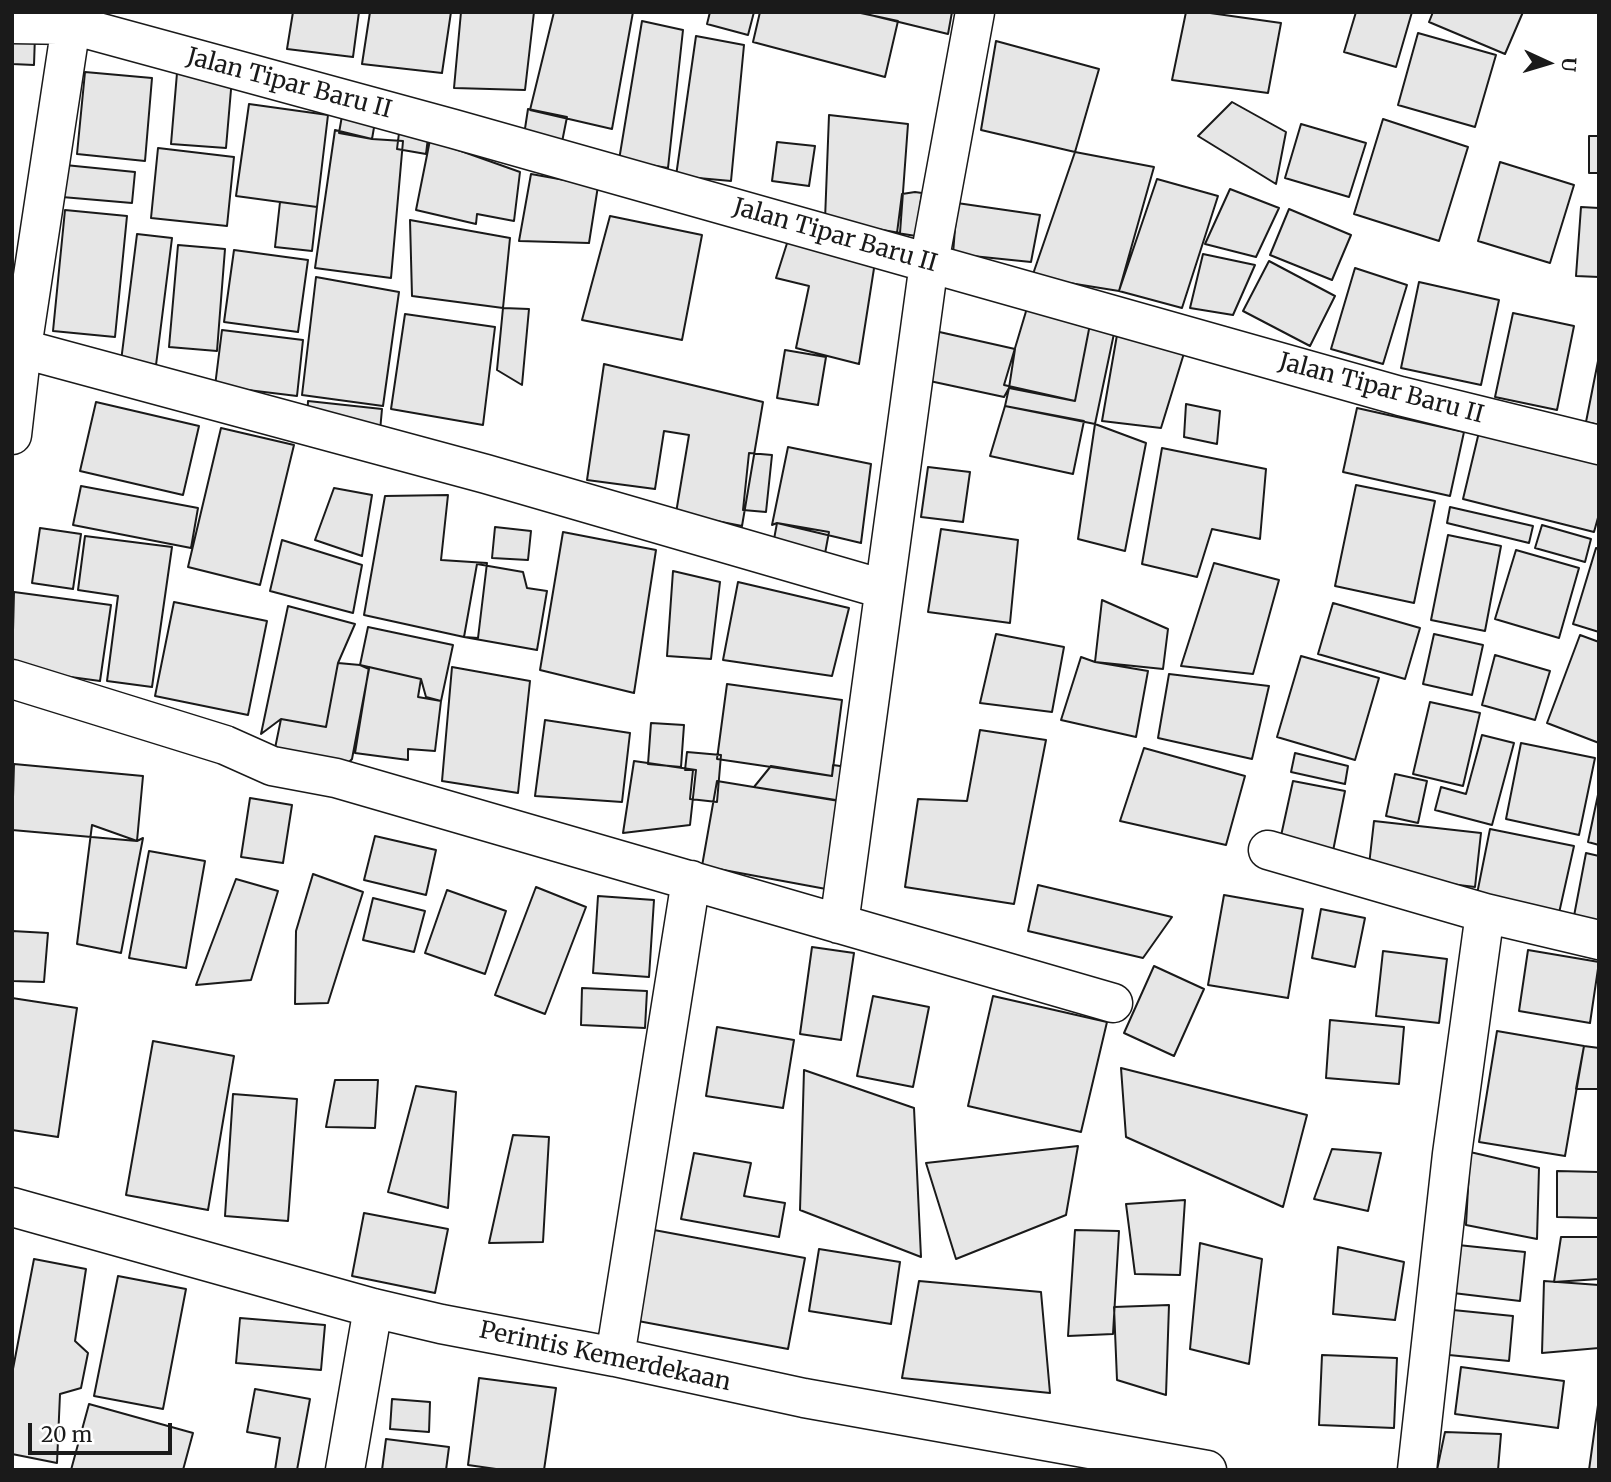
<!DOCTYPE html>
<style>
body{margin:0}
#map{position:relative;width:1611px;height:1482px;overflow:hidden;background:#fff;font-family:Merriweather,serif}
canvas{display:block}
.frame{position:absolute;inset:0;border:14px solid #1a1a1a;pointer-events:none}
.north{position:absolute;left:1513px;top:28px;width:70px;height:70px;-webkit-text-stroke:5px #fff;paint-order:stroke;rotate:94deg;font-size:19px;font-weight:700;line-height:28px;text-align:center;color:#1a1a1a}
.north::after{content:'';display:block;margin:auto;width:24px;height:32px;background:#1a1a1a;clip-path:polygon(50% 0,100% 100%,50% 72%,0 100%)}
.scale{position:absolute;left:28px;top:1423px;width:144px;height:32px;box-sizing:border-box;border:4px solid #1a1a1a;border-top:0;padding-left:9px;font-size:21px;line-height:24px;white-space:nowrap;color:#1a1a1a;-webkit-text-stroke:5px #fff;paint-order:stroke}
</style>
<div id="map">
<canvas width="1611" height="1482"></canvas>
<div class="frame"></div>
<div class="north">U</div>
<div class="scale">20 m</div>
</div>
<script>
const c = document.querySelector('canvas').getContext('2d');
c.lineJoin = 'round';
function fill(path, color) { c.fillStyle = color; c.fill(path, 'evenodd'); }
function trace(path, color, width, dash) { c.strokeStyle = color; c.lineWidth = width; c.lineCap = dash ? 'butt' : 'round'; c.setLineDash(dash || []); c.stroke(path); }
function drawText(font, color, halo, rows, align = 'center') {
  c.font = font + ' Merriweather,serif'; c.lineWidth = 5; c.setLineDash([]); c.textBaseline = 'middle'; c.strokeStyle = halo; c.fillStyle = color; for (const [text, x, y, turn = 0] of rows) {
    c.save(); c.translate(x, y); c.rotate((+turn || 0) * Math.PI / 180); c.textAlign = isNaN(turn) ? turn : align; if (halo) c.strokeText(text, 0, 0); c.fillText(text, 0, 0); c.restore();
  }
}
const building = new Path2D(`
 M293,12H359L353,57L287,49Z
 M370,12H451L442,73L362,64Z
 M461,12H534L525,90L454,88Z
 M554,12H633L612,129L530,110Z
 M710,12H754L748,35L707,24Z
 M760,12H856L898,21L885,77L753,42Z
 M858,12H952L948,34Z
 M1186,12H1203L1281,23L1268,93L1172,80Z
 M1356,12H1412L1396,67L1344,52Z
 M1433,12H1523L1505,54L1429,22Z
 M642,21L683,30L668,168L619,160Z
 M1418,33L1496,55L1475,127L1398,105Z
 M12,34L35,35L34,65L12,64Z
 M696,36L744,45L731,181L676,176Z
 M996,41L1099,69L1075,152L981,130Z
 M85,72L152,78L145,161L77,154Z
 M177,73L232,78L226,148L171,144Z
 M1232,102L1286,132L1276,184L1198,136Z
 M249,104L328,115L317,207L236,196Z
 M528,109L567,117L562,142L524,135Z
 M343,110L376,116L372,139L339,133Z
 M829,115L908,124L900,233L825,220Z
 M1383,119L1468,147L1439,241L1354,214Z
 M1301,124L1366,143L1349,197L1285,178Z
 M400,125L429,129L426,154L397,149Z
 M335,130L372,139L403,141L391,278L315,268Z
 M1589,136H1599V173H1589Z
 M430,140L520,172L514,221L477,214L476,224L416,210Z
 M777,142L815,146L809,186L772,181Z
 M158,148L234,157L227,226L151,218Z
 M1075,152L1154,167L1119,291L1032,277Z
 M1500,162L1574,185L1550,263L1478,241Z
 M65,165L135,172L132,203L62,197Z
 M531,174L598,186L589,243L519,241Z
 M1157,179L1218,196L1182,308L1119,291Z
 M1230,189L1279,208L1256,257L1205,244Z
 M915,192L922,193L916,236L897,233L902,194Z
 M280,202L317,207L312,251L275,247Z
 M957,203L1040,215L1031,262L953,254Z
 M1581,207L1599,208V277L1576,276Z
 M1289,209L1351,235L1332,280L1270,255Z
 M65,210L127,216L115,337L53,331Z
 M610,216L702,235L682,340L582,320Z
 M410,220L510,238L503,308L412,296Z
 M137,234L172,238L156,365L121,361Z
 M789,237L875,262L859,364L796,348L809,286L776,278Z
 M178,245L225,249L217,351L169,347Z
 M234,250L308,260L298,332L224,322Z
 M1203,254L1255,265L1233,315L1190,308Z
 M1269,261L1335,296L1310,346L1243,311Z
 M1355,268L1407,285L1383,364L1331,349Z
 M316,277L399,292L383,406L302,395Z
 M1419,282L1499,300L1481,385L1401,368Z
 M503,308L529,309L522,385L497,370Z
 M1027,308L1091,319L1075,401L1004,385Z
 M1513,313L1574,326L1557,410L1495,397Z
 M405,314L495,327L483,425L391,409Z
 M1091,319L1116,324L1095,424L1005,406L1009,388L1075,401Z
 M222,330L303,340L297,396L215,386Z
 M935,331L1015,349L1009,388L1004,397L925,380Z
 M1117,335L1185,350L1161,428L1102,421Z
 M785,350L826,357L818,405L777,398Z
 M1599,356V425L1586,422Z
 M604,364L763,402L742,526L676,513L689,435L664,431L655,489L587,480Z
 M308,401L382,409L380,431L307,423Z
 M96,402L199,426L183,495L80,471Z
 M1186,404L1220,411L1217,444L1184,437Z
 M1005,406L1084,421L1073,474L990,456Z
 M1357,408L1464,432L1450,496L1343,472Z
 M1095,424L1146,443L1125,551L1078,539Z
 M221,428L294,445L260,585L188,567Z
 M1479,432L1599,462V514L1594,532L1463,499Z
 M788,447L871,464L861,543L777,523L772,525Z
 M1162,448L1266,469L1260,539L1212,529L1197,577L1142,564Z
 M749,453L772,455L766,512L743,510Z
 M928,467L970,472L963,522L921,517Z
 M1356,485L1435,501L1414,603L1335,586Z
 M81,486L198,508L191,548L73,525Z
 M334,488L372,495L362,556L315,540Z
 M448,495L441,560L487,563L478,638L464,637L364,615L385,496Z
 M1450,507L1533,526L1529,543L1447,523Z
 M777,523L829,532L824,559L772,550Z
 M1542,525L1591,539L1585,562L1535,548Z
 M495,527L531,531L528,560L492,558Z
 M40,528L81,534L73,589L32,583Z
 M941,529L1018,540L1010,623L928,612Z
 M563,532L656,550L634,693L540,670Z
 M1448,535L1501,546L1485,631L1431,620Z
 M85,536L172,547L152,687L107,681L118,596L78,590Z
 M282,540L362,565L353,613L270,591Z
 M1596,548L1599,549V632L1573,624Z
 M1516,550L1579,568L1559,638L1495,619Z
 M1214,563L1279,580L1253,674L1181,666Z
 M477,564L523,572L527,588L547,591L537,650L464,637Z
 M673,571L720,582L711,659L667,656Z
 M738,582L849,608L832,676L723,660Z
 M14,592L111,605L100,681L12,669Z
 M1102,600L1168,629L1163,669L1095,662Z
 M174,602L267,621L248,715L155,696Z
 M1333,603L1420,628L1405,679L1318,654Z
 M288,606L355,624L338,663L326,727L281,719L261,734Z
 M368,627L453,645L441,701L426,697L421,679L360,665Z
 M996,634L1064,647L1052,712L980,703Z
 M1434,634L1483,645L1472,695L1423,684Z
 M1580,635L1599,642V743L1547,723Z
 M1495,655L1550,671L1535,720L1482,705Z
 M1301,656L1379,678L1355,760L1277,737Z
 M1081,657L1095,662L1148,671L1136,737L1061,720Z
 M338,663L360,665L369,669L352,759L337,775L272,763L281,719L326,727Z
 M369,667L421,679L418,697L441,701L435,751L408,749V760L355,753Z
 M452,667L530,681L518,793L442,781Z
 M1169,674L1269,686L1252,759L1158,738Z
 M727,684L842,700L832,776L717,759Z
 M1430,702L1480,713L1463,786L1413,774Z
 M545,720L630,733L622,802L535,796Z
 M651,723L684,725L681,767L648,764Z
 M980,730L1046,740L1014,904L905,887L918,799L967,801Z
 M1482,735L1514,743L1492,825L1435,810L1441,787L1466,794Z
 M1521,743L1595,758L1579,835L1506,819Z
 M1144,748L1245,776L1226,845L1120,821Z
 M687,752L721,755L717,802L690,799L693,770H685Z
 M1295,753L1348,766L1345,784L1291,772Z
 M634,761L696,770L690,825L623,833Z
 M14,764L143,776L137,841L12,830Z
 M833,765L847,767L842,801L754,787L771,766L832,776Z
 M1395,774L1427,781L1418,823L1386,816Z
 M717,781L839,801L826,889L702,866Z
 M1293,781L1345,791L1332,856L1279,845Z
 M1599,790V845L1588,842Z
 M250,798L292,805L283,863L241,857Z
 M1374,821L1481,833L1475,887L1368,874Z
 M92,825L137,841L143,838L121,953L77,944Z
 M1490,829L1574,846L1557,922L1475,904Z
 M375,836L436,850L426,895L364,880Z
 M149,851L205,861L186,968L129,958Z
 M1586,853L1599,856V921L1574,916Z
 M313,874L363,892L328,1003L295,1004L296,931Z
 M236,879L278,891L251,980L196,985Z
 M1038,885L1172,917L1143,958L1028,931Z
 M536,887L586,907L545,1014L495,995Z
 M447,890L506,911L485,974L425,953Z
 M1224,895L1303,909L1288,998L1208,985Z
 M598,896L654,900L649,977L593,973Z
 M373,898L425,911L414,952L363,940Z
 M1321,909L1365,918L1355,967L1312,958Z
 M12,931L48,933L44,982L12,981Z
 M812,947L854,953L841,1040L800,1034Z
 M1528,950L1599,962L1590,1023L1519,1011Z
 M1383,951L1447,959L1439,1023L1376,1016Z
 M1154,966L1204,989L1174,1056L1124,1033Z
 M582,988L647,991L645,1028L581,1025Z
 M873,996L929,1007L913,1087L857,1076Z
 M993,996L1107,1022L1081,1132L968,1106Z
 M12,998L77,1008L58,1137L12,1130Z
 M1330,1020L1404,1027L1399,1084L1326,1078Z
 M717,1027L794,1040L783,1108L706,1096Z
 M1497,1031L1584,1046L1565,1156L1479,1142Z
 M153,1041L234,1056L208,1210L126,1195Z
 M1584,1046L1599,1048V1161L1598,1089H1576Z
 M1121,1068L1307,1115L1283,1207L1126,1137Z
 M804,1070L914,1108L921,1257L800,1210Z
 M335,1080H378L375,1128L326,1127Z
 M416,1086L456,1092L448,1208L388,1192Z
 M233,1094L297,1099L288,1221L225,1216Z
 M513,1135L549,1137L543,1242L489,1243Z
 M1078,1146L1066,1215L956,1259L926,1163Z
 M1332,1149L1381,1153L1368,1211L1314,1199Z
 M1470,1152L1539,1168L1537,1239L1466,1225Z
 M694,1153L751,1163L744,1196L785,1203L779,1237L681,1219Z
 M1557,1171L1599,1172V1218L1557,1217Z
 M1185,1200L1180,1275L1135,1274L1126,1204Z
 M364,1213L448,1229L435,1293L352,1276Z
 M654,1230L805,1258L788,1349L638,1321Z
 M1075,1230L1119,1231L1113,1334L1068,1336Z
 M1561,1237H1599V1279L1554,1282Z
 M1200,1243L1262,1259L1249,1364L1190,1349Z
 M1458,1245L1525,1252L1520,1301L1453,1293Z
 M1338,1247L1404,1262L1395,1320L1333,1314Z
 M819,1249L900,1262L891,1324L809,1311Z
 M34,1259L86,1269L75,1341L88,1353L81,1388L60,1394L57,1463L12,1454V1374Z
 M118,1276L186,1289L163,1409L94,1396Z
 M919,1281L1041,1292L1050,1393L902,1378Z
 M1544,1281L1599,1285V1348L1542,1353Z
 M1169,1305L1166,1395L1117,1380L1114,1307Z
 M1453,1310L1513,1316L1509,1361L1449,1355Z
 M240,1318L325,1325L321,1370L236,1363Z
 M1322,1355L1397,1358L1394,1428L1319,1425Z
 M1461,1367L1564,1381L1558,1428L1455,1414Z
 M479,1378L556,1388L544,1470H503L468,1465Z
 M255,1389L310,1399L297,1470H275L280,1438L247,1432Z
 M1599,1398V1470H1589Z
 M392,1399L430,1402L429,1432L390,1429Z
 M89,1404L193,1433L183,1470H71Z
 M1445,1432L1501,1434L1498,1470H1437Z
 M386,1439L449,1447L446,1470H382Z`);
fill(building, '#e6e6e6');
trace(building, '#1a1a1a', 2);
const minor = new Path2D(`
 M12,24L72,25L454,129L1400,396L1599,445
 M12,346L486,474L883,589
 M12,435L22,348L73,12
 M12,679L225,745L272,766L336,778L1113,1003
 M1268,850L1485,913
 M839,924L929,263L975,12
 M12,1207L373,1308L441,1324L615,1357L804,1398L1207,1470
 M615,1357L691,880
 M345,1470L373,1308
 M1417,1470L1452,1154L1485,913L1599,940`);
trace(minor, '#1a1a1a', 41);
trace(minor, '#fff', 38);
drawText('24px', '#1a1a1a', '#fff', [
 ["Jalan Tipar Baru II",289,84,15],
 ["Jalan Tipar Baru II",835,236,16],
 ["Jalan Tipar Baru II",1381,389,15],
 ["Perintis Kemerdekaan",605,1357,12]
]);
</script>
